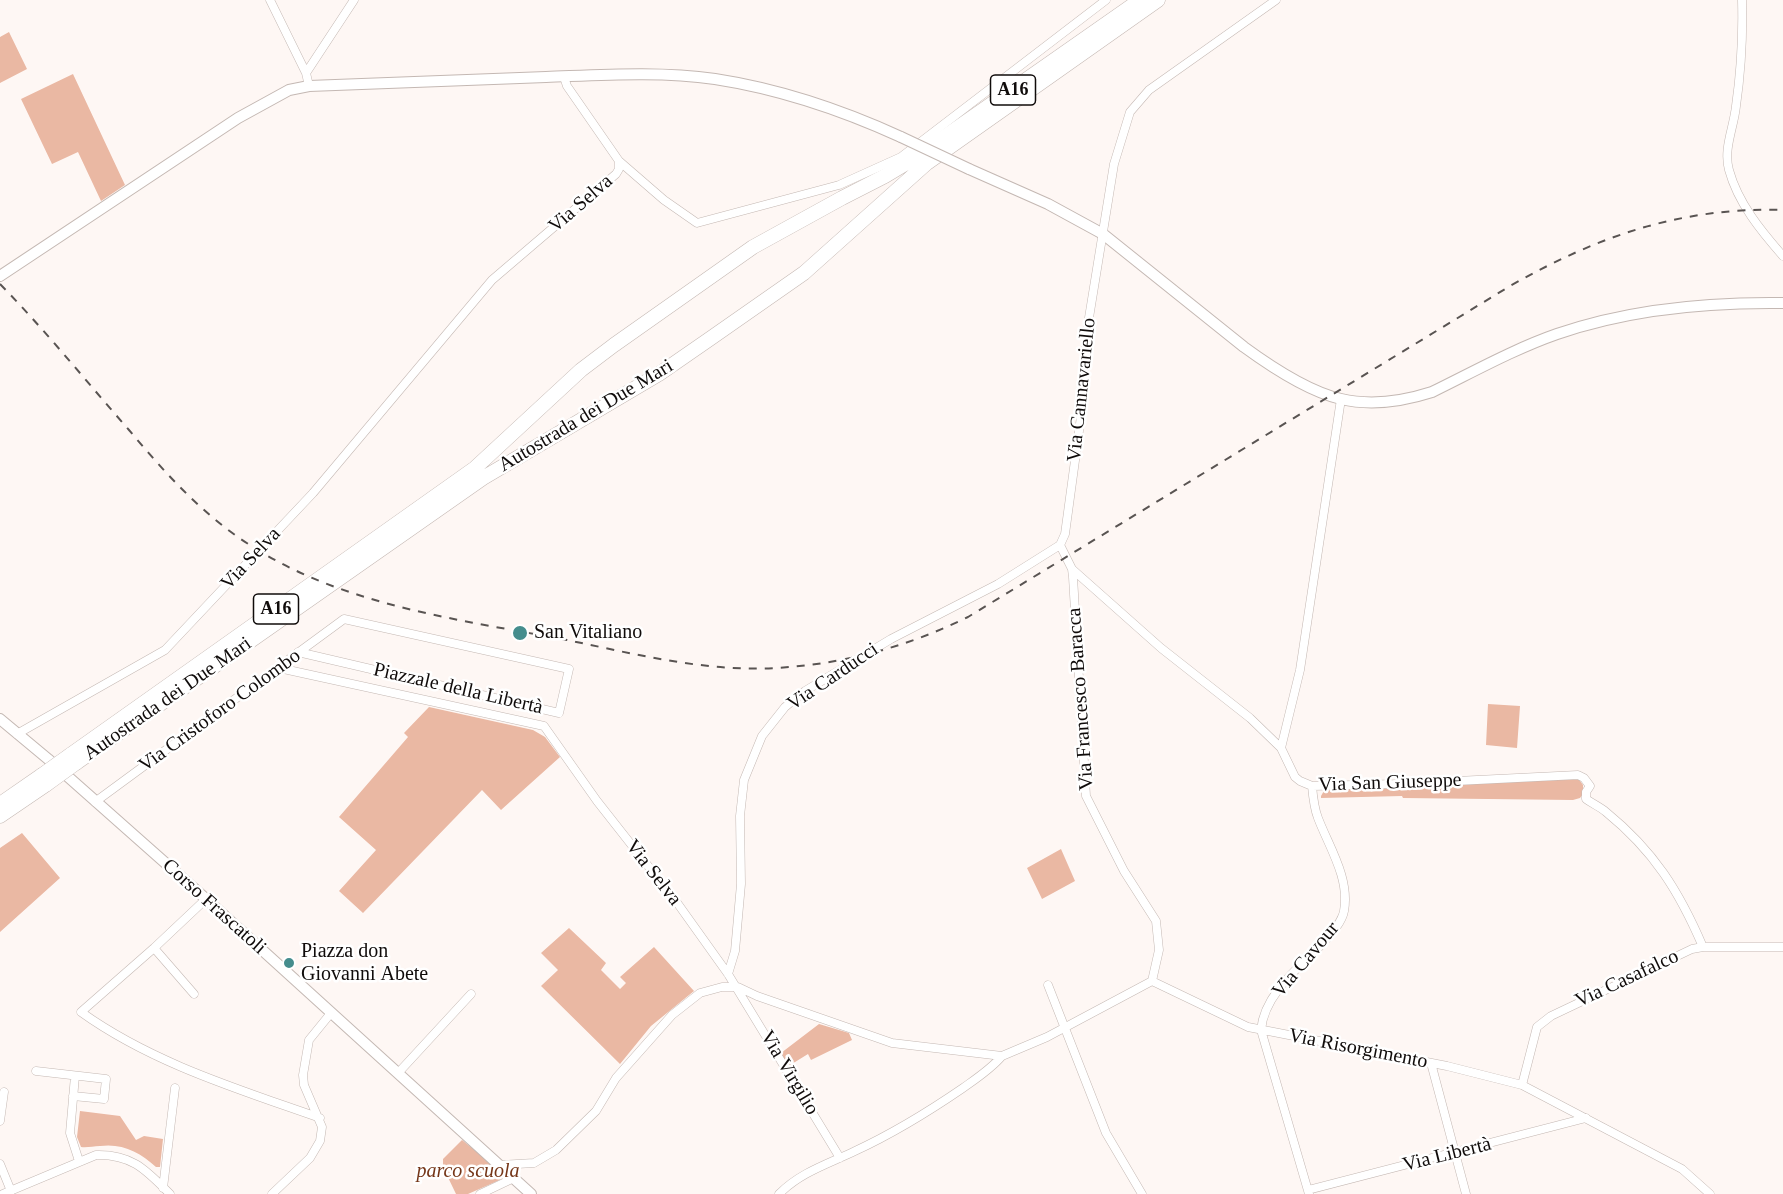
<!DOCTYPE html>
<meta charset="utf-8">
<style>
body{margin:0}
canvas{display:block;background:#fef7f4}
</style>
<canvas width="1783" height="1194"></canvas>
<script>
const c = document.querySelector('canvas').getContext('2d');
c.lineJoin = 'round';
function fill(path, color) { c.fillStyle = color; c.fill(path, 'evenodd'); }
function trace(path, color, width, dash) { c.strokeStyle = color; c.lineWidth = width; c.lineCap = dash ? 'butt' : 'round'; c.setLineDash(dash || []); c.stroke(path); }
function drawText(font, color, halo, rows, align = 'center') {
  c.font = font + ' Georgia,serif'; c.lineWidth = 5; c.setLineDash([]); c.textBaseline = 'middle'; c.strokeStyle = halo; c.fillStyle = color; for (const [text, x, y, turn = 0] of rows) {
    c.save(); c.translate(x, y); c.rotate((+turn || 0) * Math.PI / 180); c.textAlign = isNaN(turn) ? turn : align; if (halo) c.strokeText(text, 0, 0); c.fillText(text, 0, 0); c.restore();
  }
}
fill(new Path2D(`
 M9,32L27,69L0,83V37Z
 M73,74L125,185L101,201L78,152L52,164L21,99Z
 M1488,704L1520,706L1517,748L1486,745Z
 M429,707L533,730L545,737L560,757L501,810L482,790L363,913L339,891L376,850L339,817L408,737L404,733Z
 M1578,778L1583,785V794L1580,798L1573,800L1403,798L1402,796L1321,798V796L1325,789Z
 M22,833L60,878L0,932V848Z
 M1061,849L1075,881L1042,899L1027,868Z
 M569,928L606,963L601,970L620,989L626,983L620,977L654,947L694,991L651,1026L620,1064L541,986L558,970L541,953Z
 M819,1024L849,1033L852,1040L811,1060L808,1054L787,1067L781,1056H782L781,1053Z
 M80,1111L120,1116L136,1140L144,1136L163,1139L160,1167H156C140,1152 122,1143 100,1146C93,1146 87,1148 81,1147L77,1137Z
 M462,1140L498,1169L502,1179L468,1194H456L443,1167V1159Z`), '#eab8a3');
const street = new Path2D(`
 M270,0L306,73
 M1742,0C1743,36 1741,71 1736,106C1734,127 1723,149 1729,170C1738,203 1761,231 1783,256
 M309,86L306,73L354,0
 M619,161L664,200L697,223L839,185L901,157L1106,0
 M1341,399L1300,670L1281,748L1295,777L1300,781L1312,786L1396,784L1578,775L1584,778L1590,786L1586,792V799C1593,804 1600,807 1606,812C1654,851 1679,891 1703,947
 M1060,545L1065,534L1082,409L1087,330L1114,164L1130,112L1149,90L1276,0
 M1060,545L1072,569L1073,577L1086,796L1124,871L1156,921L1159,950L1152,981
 M1072,569L1161,648L1250,718L1281,748
 M279,668L544,726L597,801L678,904L728,974L840,1158
 M17,734L165,650L313,493L492,280L616,174L619,169V161L567,86L564,77
 M95,802L344,619L569,669L559,713L298,652
 M206,899L154,948L81,1012C152,1063 238,1089 320,1118
 M154,948L194,994
 M728,974L735,951L741,884L740,816L744,780L762,736L785,707L805,691L891,639L998,584L1060,545
 M1048,985L1106,1133L1142,1194
 M1431,1063L1466,1194
 M36,1071L106,1079L104,1099L73,1096
 M399,1072L471,994
 M75,1076L70,1133L79,1161
 M1522,1085L1537,1027L1551,1016L1692,949L1703,947H1783
 M0,1121L4,1092
 M0,1164L11,1191
 M500,1165L534,1163L556,1150L596,1111L616,1078L672,1015L700,993L722,987H738L757,996L892,1043L1002,1056L1047,1037L1152,981L1248,1027L1447,1066L1522,1085L1682,1169L1710,1194
 M163,1188L175,1088
 M1308,1190L1586,1118
 M3,1194L96,1155C132,1154 146,1170 170,1194
 M272,1194L310,1158L320,1141L322,1127L304,1085L303,1075L309,1040L331,1013
 M480,1194L514,1178
 M779,1194C801,1172 828,1164 855,1151C894,1133 928,1112 963,1088C977,1078 991,1069 1002,1056
 M1309,1194L1261,1030C1264,995 1298,968 1321,945C1329,936 1342,923 1344,911C1350,878 1329,847 1318,818C1314,808 1313,797 1312,786`);
const secondary = new Path2D(`
 M969,169L1048,204L1103,234L1244,347C1270,366 1310,392 1341,399C1371,406 1404,401 1432,392C1473,372 1514,349 1557,334C1629,309 1707,302 1783,303
 M0,276L238,118L289,90L309,86C388,83 467,80 546,77C602,75 659,71 715,79C780,89 842,110 901,137
 M0,719L48,759L206,899L531,1194`);
const highway = new Path2D(`
 M70,755L475,468L581,370L614,345L753,247L842,198L885,176L910,161L1140,0
 M76,763L483,478L659,374L711,338L804,273L927,163L1158,0
 M0,804L42,775
 M0,816L47,784`);
trace(street, '#c4b8b3', 9);
trace(secondary, '#c4b8b3', 12);
trace(highway, '#c4b8b3', 15);
trace(street, '#fff', 8);
trace(secondary, '#fff', 10);
trace(highway, '#fff', 14);
trace(new Path2D(`
 M0,284C45,330 86,381 129,430C160,467 192,503 231,532C328,604 451,618 567,640C635,654 705,672 776,668C844,664 907,647 968,617L1510,286C1598,236 1681,207 1783,210`), '#595452', 2, [8, 8]);
const secondaryBridge = new Path2D(`
 M901,137L969,169`);
const highwayBridge = new Path2D(`
 M42,775L70,755
 M47,784L76,763`);
trace(secondaryBridge, '#c4b8b3', 12, []);
trace(highwayBridge, '#c4b8b3', 15, []);
trace(secondaryBridge, '#fff', 10);
trace(highwayBridge, '#fff', 14);
for (const [x, y, r, color] of [
 [520,633,8,"#458d8d"],
 [289,963,6,"#458d8d"]
]) { const dot = new Path2D(); dot.arc(x, y, r, 0, 2 * Math.PI); c.fillStyle = color; c.fill(dot); trace(dot, '#fff', 2); }
for (const [x, y, w] of [
 [1013,90,45],
 [276,609,45]
]) { const box = new Path2D(); box.roundRect(x - w / 2, y - 15, w, 30, 4.5); c.fillStyle = '#fff'; c.fill(box); trace(box, '#100c0b', 1.5); }
drawText('bold 18px', '#100c0b', null, [
 ["A16",1013,90],
 ["A16",276,609]
]);
drawText('20px', '#100c0b', '#fff', [
 ["Via Selva",581,204,-41],
 ["Via Cannavariello",1082,390,-84],
 ["Autostrada dei Due Mari",586,416,-31],
 ["Via Selva",251,559,-47],
 ["Via Carducci",833,677,-34],
 ["Piazzale della Libertà",458,689,13],
 ["Autostrada dei Due Mari",168,699,-35],
 ["Via Francesco Baracca",1081,699,-94],
 ["Via Cristoforo Colombo",220,711,-36],
 ["Via San Giuseppe",1390,783,-2],
 ["Via Selva",653,873,52],
 ["Corso Frascatoli",214,907,42],
 ["Via Cavour",1306,960,-50],
 ["Via Casafalco",1627,979,-25],
 ["Via Risorgimento",1358,1049,11],
 ["Via Virgilio",789,1073,59],
 ["Via Libertà",1447,1155,-14]
]);
drawText('20px', '#100c0b', '#fff', [
 ["San Vitaliano",534,633],
 ["Piazza don",301,952],
 ["Giovanni Abete",301,975]
], 'left');
drawText('italic 20px', '#753618', '#fff', [
 ["parco scuola",468,1172]
]);
</script>
